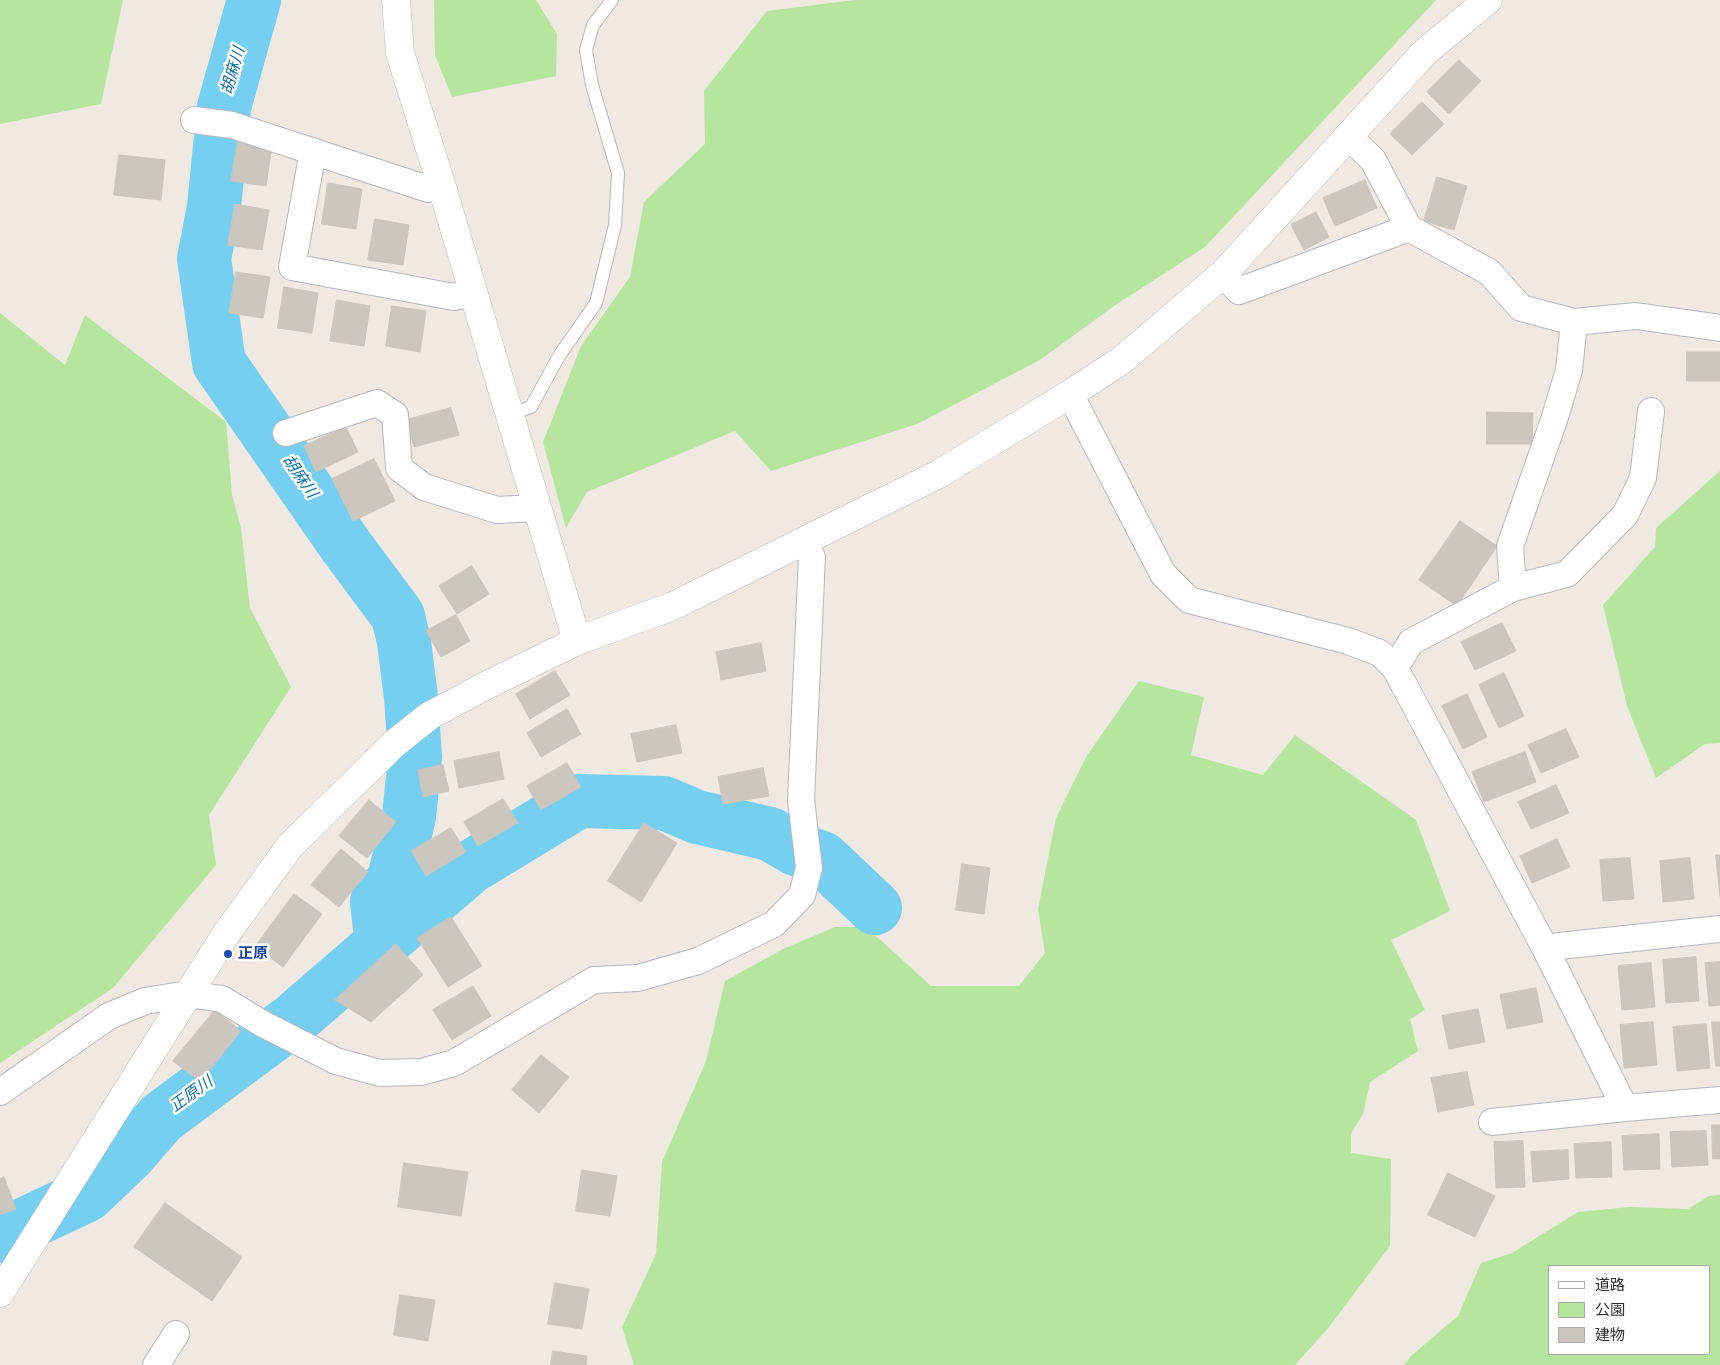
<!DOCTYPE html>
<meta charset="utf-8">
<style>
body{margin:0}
#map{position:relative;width:1720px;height:1365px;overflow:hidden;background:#efe9e1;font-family:Jost,"Noto Sans JP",sans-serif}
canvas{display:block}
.legend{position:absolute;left:1548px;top:1265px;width:162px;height:90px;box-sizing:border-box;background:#fff;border:1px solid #ababab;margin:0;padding:6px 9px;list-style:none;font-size:15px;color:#2e2e2e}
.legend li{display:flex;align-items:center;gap:10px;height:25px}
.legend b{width:25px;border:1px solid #ababab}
</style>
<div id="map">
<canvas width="1720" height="1365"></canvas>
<ul class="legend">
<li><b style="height:6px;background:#fff"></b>道路</li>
<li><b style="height:14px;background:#b6e59e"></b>公園</li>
<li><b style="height:14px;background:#cbc7bf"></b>建物</li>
</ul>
</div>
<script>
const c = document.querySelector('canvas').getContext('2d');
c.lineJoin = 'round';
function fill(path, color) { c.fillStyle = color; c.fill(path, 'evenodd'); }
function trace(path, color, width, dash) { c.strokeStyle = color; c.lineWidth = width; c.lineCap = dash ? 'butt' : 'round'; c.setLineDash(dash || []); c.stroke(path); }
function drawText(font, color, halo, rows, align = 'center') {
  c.font = font + ' Jost,"Noto Sans JP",sans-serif'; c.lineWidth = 5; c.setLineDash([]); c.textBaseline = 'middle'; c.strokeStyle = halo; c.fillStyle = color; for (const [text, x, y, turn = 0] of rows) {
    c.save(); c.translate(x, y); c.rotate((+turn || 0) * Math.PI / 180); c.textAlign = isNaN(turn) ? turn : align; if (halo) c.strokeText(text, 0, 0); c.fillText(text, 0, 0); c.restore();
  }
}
fill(new Path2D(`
 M0,0H123L101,104L0,124Z
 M434,0H536L557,34L556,76L452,97L435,55Z
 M855,0H1436L1205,247L1114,306L1040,360L917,424L771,471L735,431L587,492L566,528L543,442L581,346L630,277L644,202L705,144L704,91L767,11Z
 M0,313L65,365L85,315L226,422L232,495L241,528L250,608L291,687L209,815L216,865L113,988L0,1063Z
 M1720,471V743L1705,744L1656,778L1627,706L1603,605L1655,547L1656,528Z
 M1139,681L1204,697L1191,755L1263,775L1295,735L1416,820L1450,911L1391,940L1425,1010L1410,1019L1418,1051L1370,1082L1363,1114L1351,1134V1153L1391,1159L1390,1246L1329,1327L1295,1365H634L622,1327L656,1254L662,1162L706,1061L725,981L783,949L835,927H866L931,986H1019L1045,953L1038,909L1056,818L1086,757Z
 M1720,1195V1365H1404L1411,1356L1458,1316L1481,1263L1512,1253L1578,1212L1630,1207L1688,1209L1709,1196ZM1549,1266H1709V1354H1549Z`), '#b6e59e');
trace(new Path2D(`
 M254,0L224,107L214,207L204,259L219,363L346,546L398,616L404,642L411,697L415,757L409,817L394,879L377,902L382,945
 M0,1236L87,1195L128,1156L161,1118L293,1020L469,868L579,801L664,803L697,817L770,834L796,849L822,858L875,908`), '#75cff0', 54);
const building = new Path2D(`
 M1459,60L1481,81L1449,114L1427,92Z
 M1422,102L1444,124L1412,155L1390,134Z
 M238,140L272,146L266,186L231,181Z
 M119,155L165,160L161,200L114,195Z
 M1437,177L1467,186L1454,230L1424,221Z
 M1365,180L1377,208L1335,226L1323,198Z
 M328,183L362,189L356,229L322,224Z
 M235,204L269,210L262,250L228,245Z
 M1316,212L1329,237L1304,250L1291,225Z
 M375,219L409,225L403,265L368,260Z
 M236,272L270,277L263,318L229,313Z
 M284,287L318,293L312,333L278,328Z
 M337,300L370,306L364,346L330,341Z
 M392,306L426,311L420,352L386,346Z
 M1687,352H1720V381H1687Z
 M451,408L459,435L414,447L406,420Z
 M1487,412L1533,413L1532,444H1487Z
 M346,427L358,452L316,472L304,446Z
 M374,459L395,501L353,521L332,479Z
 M1460,521L1497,546L1457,606L1419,580Z
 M472,566L489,594L457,614L439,586Z
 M456,615L470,641L441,657L426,631Z
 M1502,623L1516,651L1475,670L1461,642Z
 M761,643L766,671L721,680L716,652Z
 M555,671L570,695L530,719L516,694Z
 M1504,673L1524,716L1499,728L1479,685Z
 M1467,694L1487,737L1463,749L1442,706Z
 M567,709L581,734L541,757L527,733Z
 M676,725L682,753L637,762L631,734Z
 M1566,729L1579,757L1541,773L1528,745Z
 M499,752L504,779L459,788L454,761Z
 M1525,752L1536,782L1484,802L1472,772Z
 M567,763L581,787L541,810L527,786Z
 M443,765L449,791L423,797L418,770Z
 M763,768L769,796L723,804L718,777Z
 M1556,785L1569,813L1531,829L1518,802Z
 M503,799L518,823L478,846L464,822Z
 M369,800L396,822L367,858L339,836Z
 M644,823L677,843L641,902L608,881Z
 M451,828L466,852L426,876L411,851Z
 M1557,839L1570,867L1532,883L1520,856Z
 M341,849L368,872L339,907L311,885Z
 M1716,855H1720V896Z
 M1630,858L1634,899L1603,901L1600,860Z
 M1690,858L1694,899L1663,902L1660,861Z
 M962,864L990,868L984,914L956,910Z
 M294,894L322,914L283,967L255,947Z
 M451,917L482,966L448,987L417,938Z
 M396,944L423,975L371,1022L335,1000Z
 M1696,957L1699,1001L1666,1003L1663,960Z
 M1720,962V1005L1709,1006L1705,963Z
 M1651,963L1655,1007L1622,1010L1618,966Z
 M473,986L491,1016L452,1040L433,1010Z
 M1536,988L1543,1022L1507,1029L1500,995Z
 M1478,1009L1485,1042L1449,1049L1442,1016Z
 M215,1010L241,1031L200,1082L173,1061Z
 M1653,1022L1657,1065L1624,1068L1620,1025Z
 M1712,1022H1720V1066H1716Z
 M1706,1024L1710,1068L1677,1071L1673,1027Z
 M541,1055L569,1077L539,1113L512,1090Z
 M1467,1072L1474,1105L1438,1112L1431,1078Z
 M1712,1125H1720V1159H1713Z
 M1706,1131L1708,1165L1672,1167L1670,1132Z
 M1659,1134L1660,1169L1624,1170L1622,1136Z
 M1523,1141L1525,1187L1496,1188L1494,1142Z
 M1611,1142L1612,1177L1576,1178L1574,1144Z
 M1568,1150L1569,1179L1533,1182L1531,1152Z
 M404,1163L468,1172L461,1216L398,1207Z
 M582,1170L617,1176L610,1216L576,1211Z
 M1448,1173L1495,1196L1475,1237L1428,1215Z
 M4,1177L16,1209L0,1215V1179Z
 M165,1203L242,1257L212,1301L134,1247Z
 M555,1283L589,1289L582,1329L548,1324Z
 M400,1295L435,1300L428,1341L394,1335Z
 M553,1351L587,1356L586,1365H551Z`);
fill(building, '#cbc7bf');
trace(building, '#cbc5ba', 1);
const lane = new Path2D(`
 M510,415L531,407L559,356L596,303L615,225L618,173L592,85L586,50L593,25L612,0`);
const street = new Path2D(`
 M194,120L232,125L428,189L442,187
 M1348,136L1373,160L1409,228L1489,272L1521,308L1574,322
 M313,151L292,267L454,297L473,293
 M1223,274L1239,291L1409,228
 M1070,394L1163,574L1189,600L1348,641L1380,653L1395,668L1546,950L1625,1108L1720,1100
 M286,433L377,403L395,415L399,468L424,487L497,510L537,508
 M1513,588L1567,574L1625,515L1643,478L1651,411
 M1395,668L1411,642L1513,588L1510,546L1555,417L1569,370L1574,322L1636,316L1720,328
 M1546,950L1559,946L1720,929
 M0,1092L109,1016L145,1001L188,994L222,999L263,1024L336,1061L380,1073L421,1072L454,1063L594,980L638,978L698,961L774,924L802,895L809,868L801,800L812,557L802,542
 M1492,1122L1625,1108
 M156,1365L176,1334`);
const secondary = new Path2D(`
 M396,0L400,53L442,187L577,641
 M0,1293L226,934L290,846L394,744L429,716L487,685L577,641L673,606L939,474L1070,394L1122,360L1223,274L1425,52L1488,0`);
trace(lane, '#b4b7c1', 14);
trace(street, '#b4b7c1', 28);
trace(secondary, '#b4b7c1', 29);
trace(lane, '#fff', 12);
trace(street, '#fff', 26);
trace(secondary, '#fff', 28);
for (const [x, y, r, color] of [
 [228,954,5,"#1a4fb4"]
]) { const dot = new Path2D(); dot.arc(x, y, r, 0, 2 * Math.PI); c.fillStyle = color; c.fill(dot); trace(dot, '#fff', 2); }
drawText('bold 15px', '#164399', '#fff', [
 ["正原",238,954]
], 'left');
drawText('italic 16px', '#0d6fa3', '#fff', [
 ["胡麻川",234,71,-74],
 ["胡麻川",299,477,55],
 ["正原川",192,1095,-36]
]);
</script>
